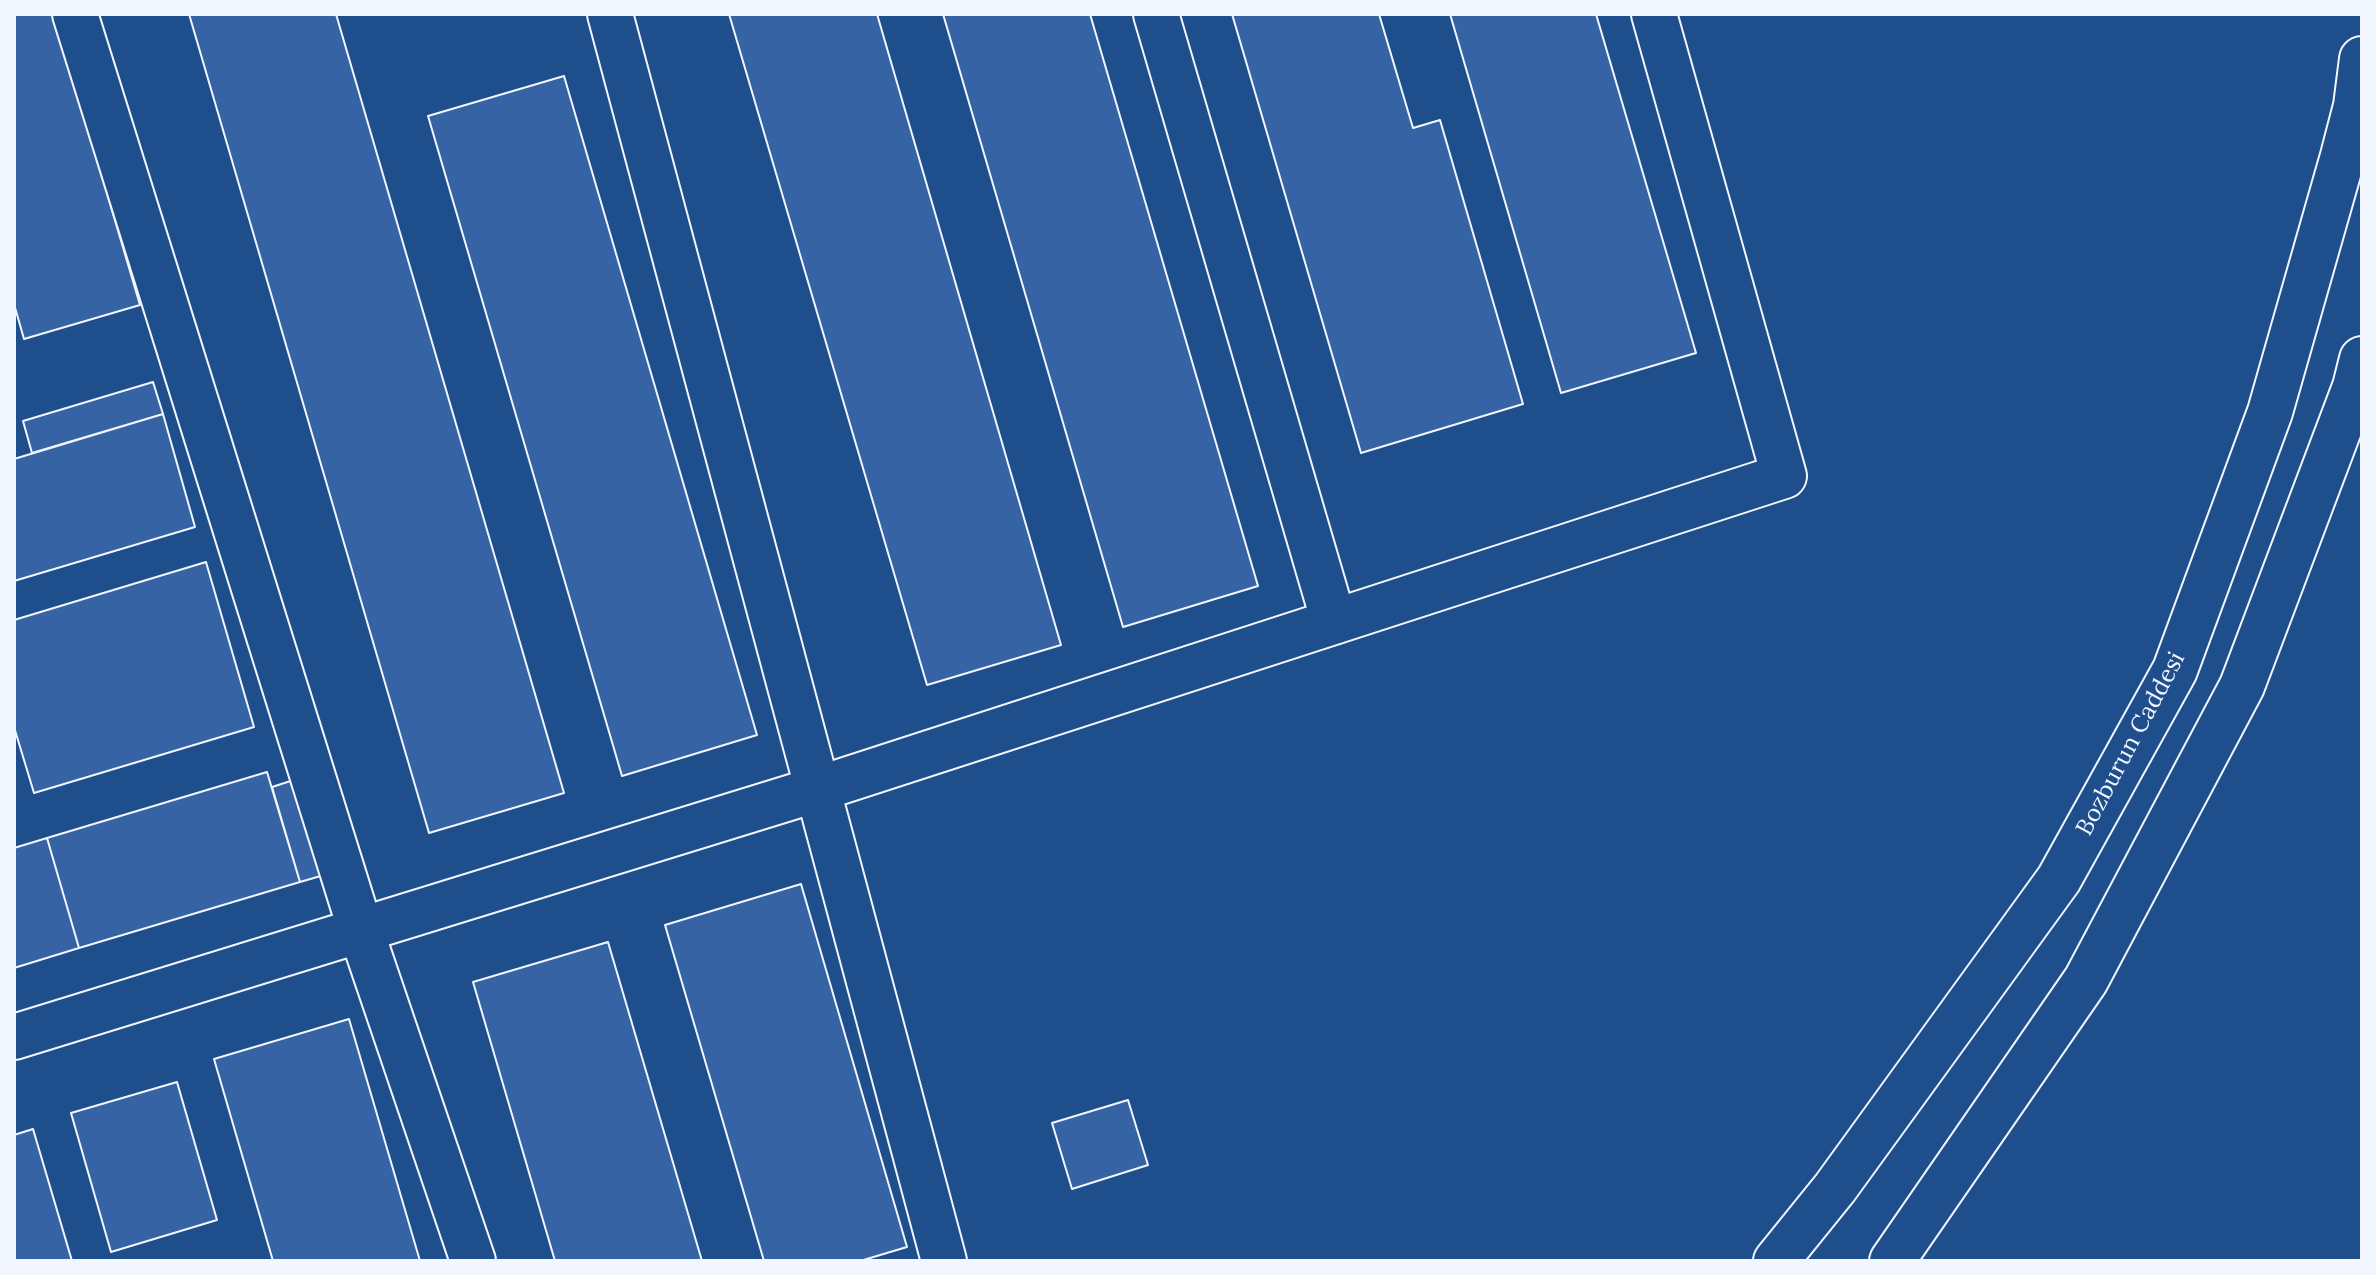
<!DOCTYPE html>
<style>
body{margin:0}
#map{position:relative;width:2376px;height:1275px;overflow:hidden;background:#1f4e8c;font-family:Lora,serif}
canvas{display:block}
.frame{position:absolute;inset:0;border:16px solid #f2f6ff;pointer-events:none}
</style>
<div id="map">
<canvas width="2376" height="1275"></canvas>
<div class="frame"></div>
</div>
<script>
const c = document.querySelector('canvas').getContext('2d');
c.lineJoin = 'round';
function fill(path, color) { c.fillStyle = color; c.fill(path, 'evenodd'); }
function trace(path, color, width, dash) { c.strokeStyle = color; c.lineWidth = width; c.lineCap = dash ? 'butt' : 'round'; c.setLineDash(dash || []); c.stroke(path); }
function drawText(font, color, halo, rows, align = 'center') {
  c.font = font + ' Lora,serif'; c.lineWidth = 6; c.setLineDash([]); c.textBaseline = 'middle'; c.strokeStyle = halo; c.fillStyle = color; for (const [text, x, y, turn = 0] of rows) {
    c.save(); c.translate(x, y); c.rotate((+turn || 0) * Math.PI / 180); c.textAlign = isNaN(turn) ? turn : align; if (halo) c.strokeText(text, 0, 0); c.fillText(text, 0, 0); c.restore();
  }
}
const building = new Path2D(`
 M14,14H54L140,305L24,339L14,304Z
 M189,14H336L564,793L429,833Z
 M729,14H877L1061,645L927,685Z
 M943,14H1090L1258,586L1123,627Z
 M1232,14H1379L1413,128L1440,120L1523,404L1361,453Z
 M1450,14H1596L1696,353L1561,393Z
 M564,76L757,735L622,776L428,116Z
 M153,382L163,414L32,453L23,421Z
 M163,414L195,527L14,581V459Z
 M206,562L254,727L34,793L14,727V620Z
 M267,772L300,882L79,948L47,838Z
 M303,777L331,873L300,882L272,787Z
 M47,838L79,948L14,968V848Z
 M801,884L907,1247L860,1261H764L665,925Z
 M608,942L702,1261H555L473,982Z
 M349,1019L420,1261H273L214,1059Z
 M177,1082L217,1220L111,1252L71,1113Z
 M1128,1100L1148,1165L1072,1189L1052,1123Z
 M33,1129L72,1261H14V1135Z`);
fill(building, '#3563a3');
trace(building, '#f2f6ff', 2);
const minor = new Path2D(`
 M75,14L361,931L473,1261
 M610,14L944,1261
 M1156,14L1334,622
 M14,1037L818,789L1784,476L1654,14`);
const major = new Path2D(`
 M1776,1261L1835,1188L2059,879L2175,670L2270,412L2343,156L2356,106L2362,59
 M1892,1261L2086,980L2242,686L2355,387L2362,359`);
trace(minor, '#f2f6ff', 48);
trace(major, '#f2f6ff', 48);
trace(minor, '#1f4e8c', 44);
trace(major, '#1f4e8c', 44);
drawText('24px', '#f2f6ff', '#1f4e8c', [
 ["Bozburun Caddesi",2131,744,-62]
]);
</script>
